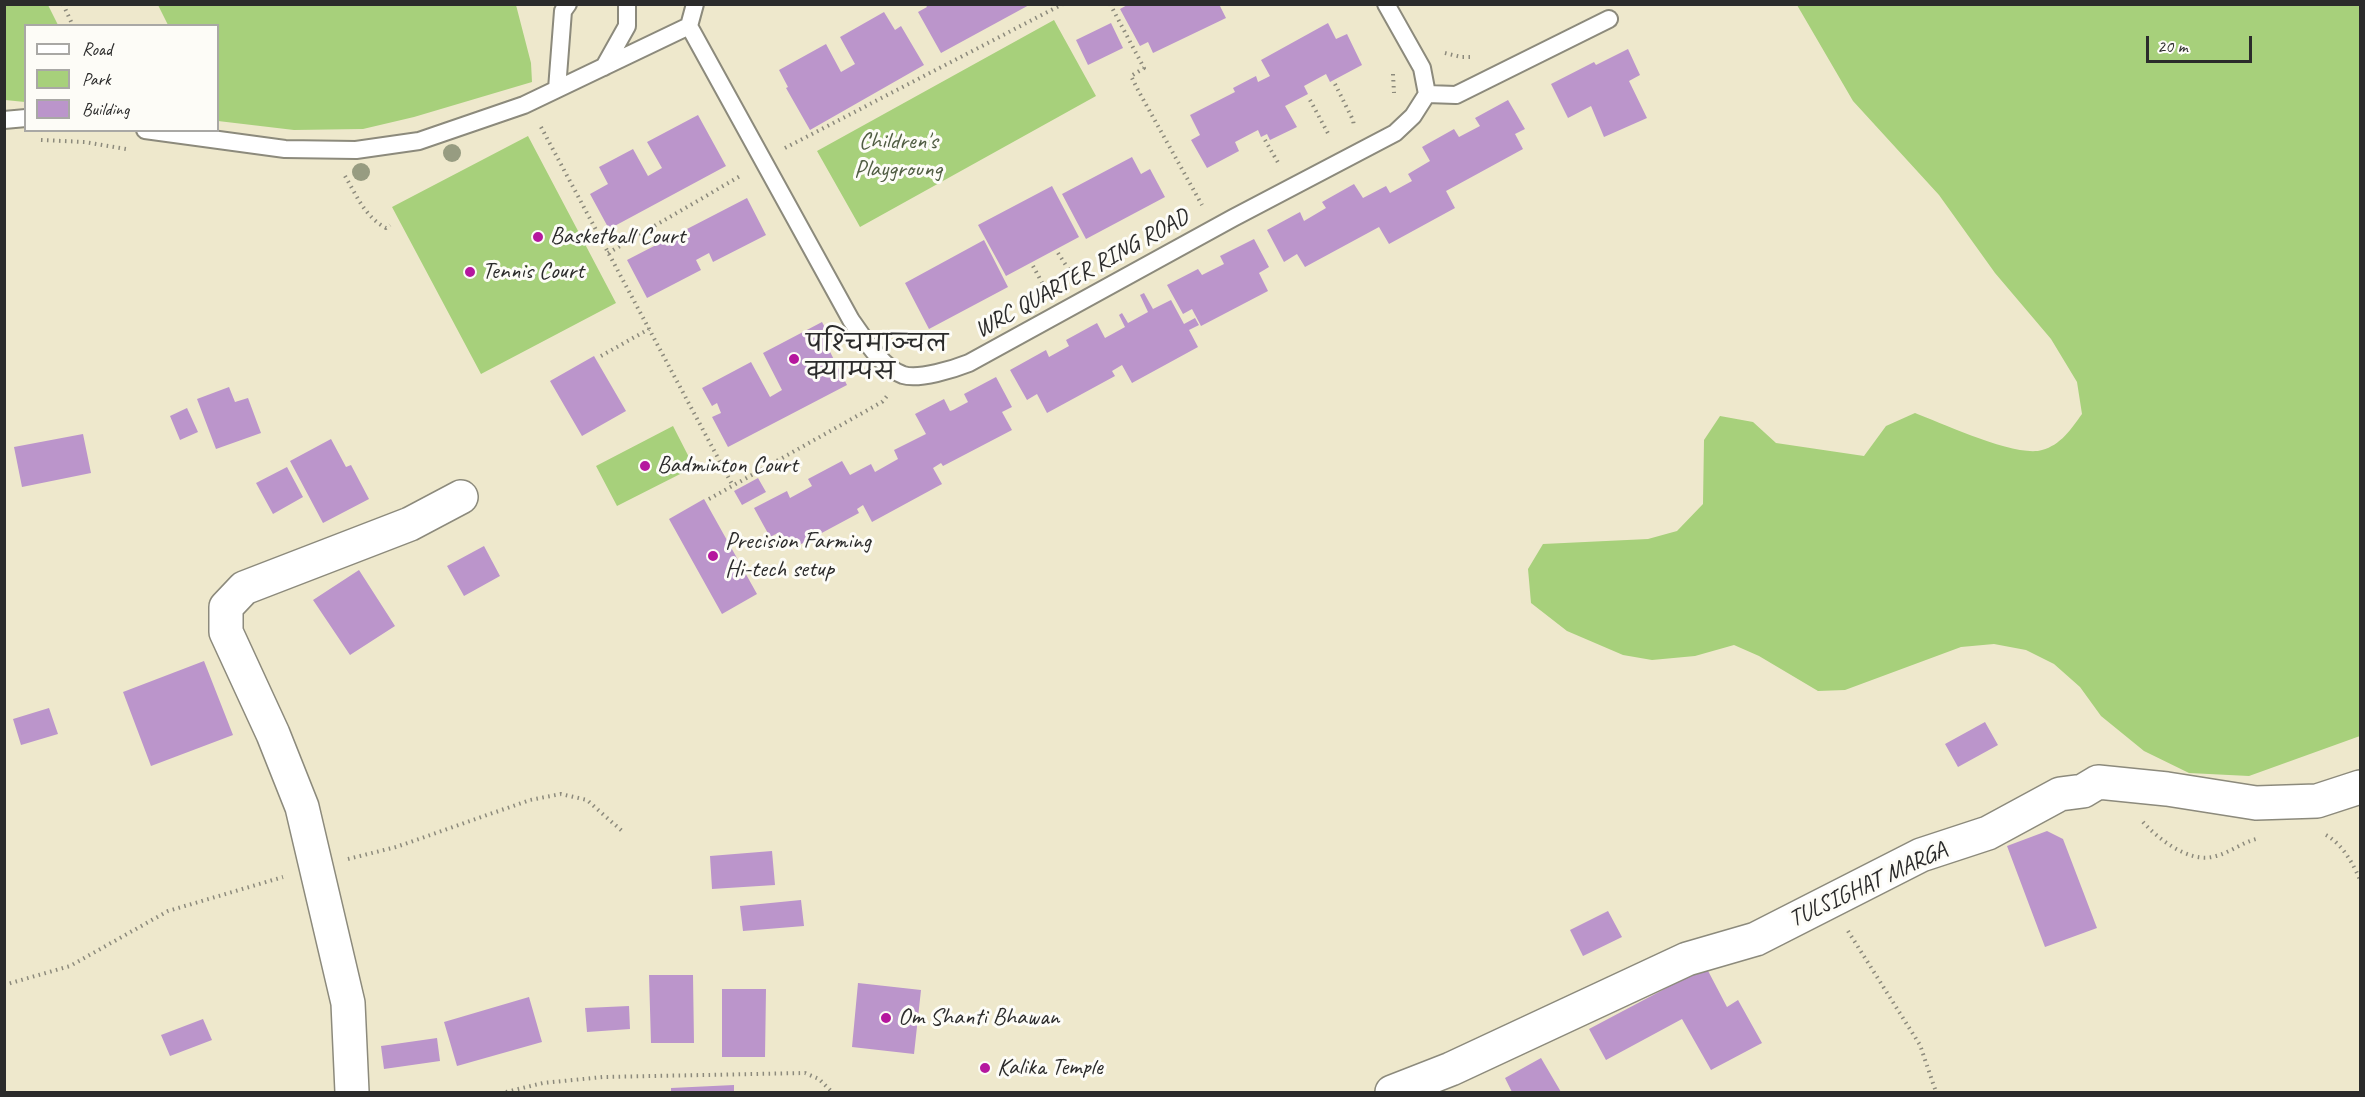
<!DOCTYPE html>
<meta charset="utf-8">
<style>
body{margin:0}
#map{position:relative;width:2365px;height:1097px;overflow:hidden;background:#eee8cc;font-family:Caveat,sans-serif}
canvas{display:block}
.frame{position:absolute;inset:0;border:6px solid #2b2b2b;pointer-events:none}
.legend{position:absolute;left:24px;top:24px;width:195px;height:108px;box-sizing:border-box;background:#fdfcf7;border:2px solid #a9a8a5;margin:0;padding:8px 10px;list-style:none;font-size:18px;color:#2b2b2b}
.legend li{display:flex;align-items:center;gap:12px;height:30px}
.legend b{width:30px;border:2px solid #a9a8a5}
.scale{position:absolute;left:2146px;top:36px;width:106px;height:27px;box-sizing:border-box;border:3px solid #2b2b2b;border-top:0;padding-left:8px;font-size:18px;line-height:21px;white-space:nowrap;color:#2b2b2b;-webkit-text-stroke:4px #fdfcf7;paint-order:stroke}
</style>
<div id="map">
<canvas width="2365" height="1097"></canvas>
<div class="frame"></div>
<ul class="legend">
<li><b style="height:8px;background:#fff"></b>Road</li>
<li><b style="height:16px;background:#a7d07b"></b>Park</li>
<li><b style="height:16px;background:#bb95cb"></b>Building</li>
</ul>
<div class="scale">20 m</div>
</div>
<script>
const c = document.querySelector('canvas').getContext('2d');
c.lineJoin = 'round';
function fill(path, color) { c.fillStyle = color; c.fill(path, 'evenodd'); }
function trace(path, color, width, dash) { c.strokeStyle = color; c.lineWidth = width; c.lineCap = dash ? 'butt' : 'round'; c.setLineDash(dash || []); c.stroke(path); }
function drawText(font, color, halo, rows, align = 'center') {
  c.font = font + ' Caveat,"Playpen Sans Deva",sans-serif'; c.lineWidth = 6; c.setLineDash([]); c.textBaseline = 'middle'; c.strokeStyle = halo; c.fillStyle = color; for (const [text, x, y, turn = 0] of rows) {
    c.save(); c.translate(x, y); c.rotate((+turn || 0) * Math.PI / 180); c.textAlign = isNaN(turn) ? turn : align; if (halo) c.strokeText(text, 0, 0); c.fillText(text, 0, 0); c.restore();
  }
}
fill(new Path2D(`
 M4,5H48L58,25L26,26L25,102L5,100Z
 M158,5H516L531,63L532,82L414,117L363,129L294,130L218,121V26L168,25Z
 M1797,5H2360V736L2249,776L2189,773L2144,751L2101,716L2080,687L2054,664L2026,650L1994,644L1961,647L1845,690L1818,691L1759,656L1734,645L1695,656L1652,660L1623,655L1567,631L1531,603L1528,569L1543,544L1648,539L1677,531L1703,504L1704,440L1720,416L1753,422L1776,443L1864,456L1886,426L1915,413C1941,423 2017,458 2042,450C2061,445 2071,429 2082,414L2077,382L2051,339L1995,273L1939,195L1853,101Z
 M1054,20L1096,96L860,227L817,151Z
 M528,136L616,303L481,374L392,207Z
 M673,426L694,467L617,506L596,466Z`), '#a7d07b');
fill(new Path2D(`
 M925,4H1031L941,53L918,12L927,7Z
 M1129,4H1219L1226,18L1153,53L1148,42L1140,46L1120,9Z
 M884,12L895,30L901,26L924,65L810,130L786,88L788,87L779,70L826,44L841,72L855,64L840,37Z
 M1111,23L1123,48L1088,65L1076,40Z
 M1328,23L1336,39L1347,34L1362,65L1330,82L1326,74L1304,86L1308,94L1285,106L1297,127L1270,140L1267,134L1261,137L1258,130L1235,142L1239,151L1207,168L1191,140L1200,135L1190,115L1235,92L1233,88L1256,76L1258,82L1270,76L1261,60Z
 M1628,49L1640,75L1629,81L1647,118L1604,137L1591,106L1568,118L1551,84L1594,62L1596,65Z
 M1508,100L1525,129L1515,134L1523,149L1446,191L1455,208L1389,244L1379,227L1305,267L1297,254L1284,262L1267,230L1300,212L1304,221L1326,208L1322,202L1354,184L1363,198L1386,186L1390,193L1412,181L1408,174L1430,161L1422,147L1454,129L1459,137L1480,126L1475,118Z
 M698,115L726,166L609,229L590,194L608,184L599,167L633,149L648,176L662,168L647,142Z
 M1132,157L1141,174L1150,169L1165,197L1086,239L1062,194Z
 M1052,186L1079,237L1006,276L978,225Z
 M747,198L766,235L713,262L709,253L696,260L701,270L647,298L627,260Z
 M1254,239L1269,267L1259,273L1268,291L1201,326L1192,309L1183,314L1167,285L1198,269L1202,275L1224,264L1220,256Z
 M984,240L1008,287L929,329L905,283Z
 M1144,293L1153,309L1171,300L1184,324L1195,318L1199,325L1189,330L1198,347L1132,383L1122,365L1112,371L1115,376L1047,413L1037,394L1027,400L1010,370L1046,350L1049,357L1069,346L1066,340L1097,323L1105,338L1125,327L1119,315L1122,313L1128,323L1148,312L1140,295Z
 M822,322L831,339L825,342L847,385L728,447L712,417L721,413L717,403L712,406L702,388L751,362L770,397L782,390L763,353Z
 M594,356L626,411L582,436L550,381Z
 M996,377L1012,407L1002,412L1012,430L943,466L941,463L933,468L942,484L872,522L863,505L857,509L859,513L790,550L780,532L770,537L754,508L787,491L790,498L812,486L808,479L842,461L850,475L871,464L875,472L898,459L894,450L926,434L915,414L944,399L950,411L953,410L968,402L964,394Z
 M229,387L235,402L248,398L261,433L216,449L197,399Z
 M187,408L198,432L180,440L170,416Z
 M83,434L91,473L22,487L14,447Z
 M331,439L346,467L351,465L369,499L323,523L290,461Z
 M287,467L303,497L273,514L256,483Z
 M758,478L766,492L742,505L734,491Z
 M704,499L757,594L722,614L669,519Z
 M484,546L500,576L464,596L447,566Z
 M359,570L395,626L350,655L313,600Z
 M204,661L233,735L151,766L123,692Z
 M49,708L58,734L21,745L13,719Z
 M1985,722L1998,745L1958,767L1945,744Z
 M2047,831L2063,839L2097,928L2045,947L2007,846Z
 M772,851L775,885L712,889L710,856Z
 M801,900L804,926L743,931L740,906Z
 M1608,911L1622,937L1583,956L1570,930Z
 M1706,967L1727,1007L1738,1000L1762,1043L1711,1070L1682,1019L1606,1060L1589,1029Z
 M649,975H693L694,1043H651Z
 M858,983L921,990L914,1054L852,1047Z
 M722,989H766L765,1057H722Z
 M529,997L542,1042L457,1066L444,1022Z
 M629,1006L630,1029L587,1032L585,1008Z
 M203,1019L212,1040L170,1056L161,1035Z
 M437,1038L440,1061L384,1069L381,1046Z
 M1541,1058L1561,1092H1512L1505,1078Z
 M734,1085V1092H671V1088Z`), '#bb95cb');
const service = new Path2D(`
 M695,4L689,26L851,320C864,338 881,367 903,375C919,380 954,369 969,363L1233,218L1395,133L1413,116L1427,94L1422,68L1386,4
 M604,67L627,26V4
 M557,89L563,11L568,4
 M1427,94L1456,95L1609,19
 M4,120L26,118
 M145,130L285,149L356,150L419,141L524,105L689,26`);
const minor = new Path2D(`
 M352,1092L348,1003L302,807L273,734L226,632V607L244,588L410,524L461,497
 M1392,1092L1451,1069L1687,959L1756,939L1921,855L1988,833L2060,794L2083,791L2098,782L2167,789L2256,803L2317,801L2360,787`);
trace(service, '#8c8a7c', 20);
trace(minor, '#8c8a7c', 36);
trace(new Path2D(`
 M63,4L73,26
 M1110,4L1144,68L1131,76L1139,92L1202,205
 M1445,53L1461,57H1470
 M1393,74L1394,93
 M1335,84L1353,120L1354,126
 M1310,100L1330,137
 M541,127L733,486
 M41,140L85,142L126,149
 M1265,140L1280,166
 M785,148L1063,4
 M345,176C357,196 365,217 386,228L390,225
 M608,253L742,175
 M1058,253L1073,276
 M1033,266L1046,290
 M601,356L649,329
 M709,499L882,402L887,396
 M2143,822C2158,839 2188,862 2212,857C2228,854 2241,843 2256,839
 M2326,835C2342,844 2353,863 2360,880
 M348,859L396,847L530,800L561,794L587,800L622,831
 M1848,931L1920,1045L1936,1092
 M4,985L70,966L168,911L283,877
 M506,1092L543,1083L603,1077L805,1073L819,1079L832,1092`), '#8c8a7c', 4, [1.5, 4.5]);
trace(service, '#fff', 16);
trace(minor, '#fff', 33);
c.fillStyle = '#979c81';
for (const [x, y] of [
 [452,153],
 [361,172]
]) { c.beginPath(); c.arc(x, y, 9, 0, 2 * Math.PI); c.fill(); }
for (const [x, y, r, color] of [
 [538,237,6,"#b5179e"],
 [470,272,6,"#b5179e"],
 [794,359,6,"#b5179e"],
 [645,466,6,"#b5179e"],
 [713,556,6,"#b5179e"],
 [886,1018,6,"#b5179e"],
 [985,1068,6,"#b5179e"]
]) { const dot = new Path2D(); dot.arc(x, y, r, 0, 2 * Math.PI); c.fillStyle = color; c.fill(dot); trace(dot, '#fdfcf7', 2); }
drawText('24px', '#505d43', '#fdfcf7', [
 ["Children's",898,142],
 ["Playgroung",898,170]
]);
drawText('24px', '#2b2b2b', '#fdfcf7', [
 ["Basketball Court",550,237],
 ["Tennis Court",482,272],
 ["पश्‍चिमाञ्‍चल",806,345],
 ["क्याम्पस",806,373],
 ["Badminton Court",657,466],
 ["Precision Farming",725,542],
 ["Hi-tech setup",725,570],
 ["Om Shanti Bhawan",898,1018],
 ["Kalika Temple",997,1068]
], 'left');
drawText('24px', '#2b2b2b', '#fdfcf7', [
 ["WRC QUARTER RING ROAD",1082,274,-29],
 ["TULSIGHAT MARGA",1868,885,-25]
]);
</script>
